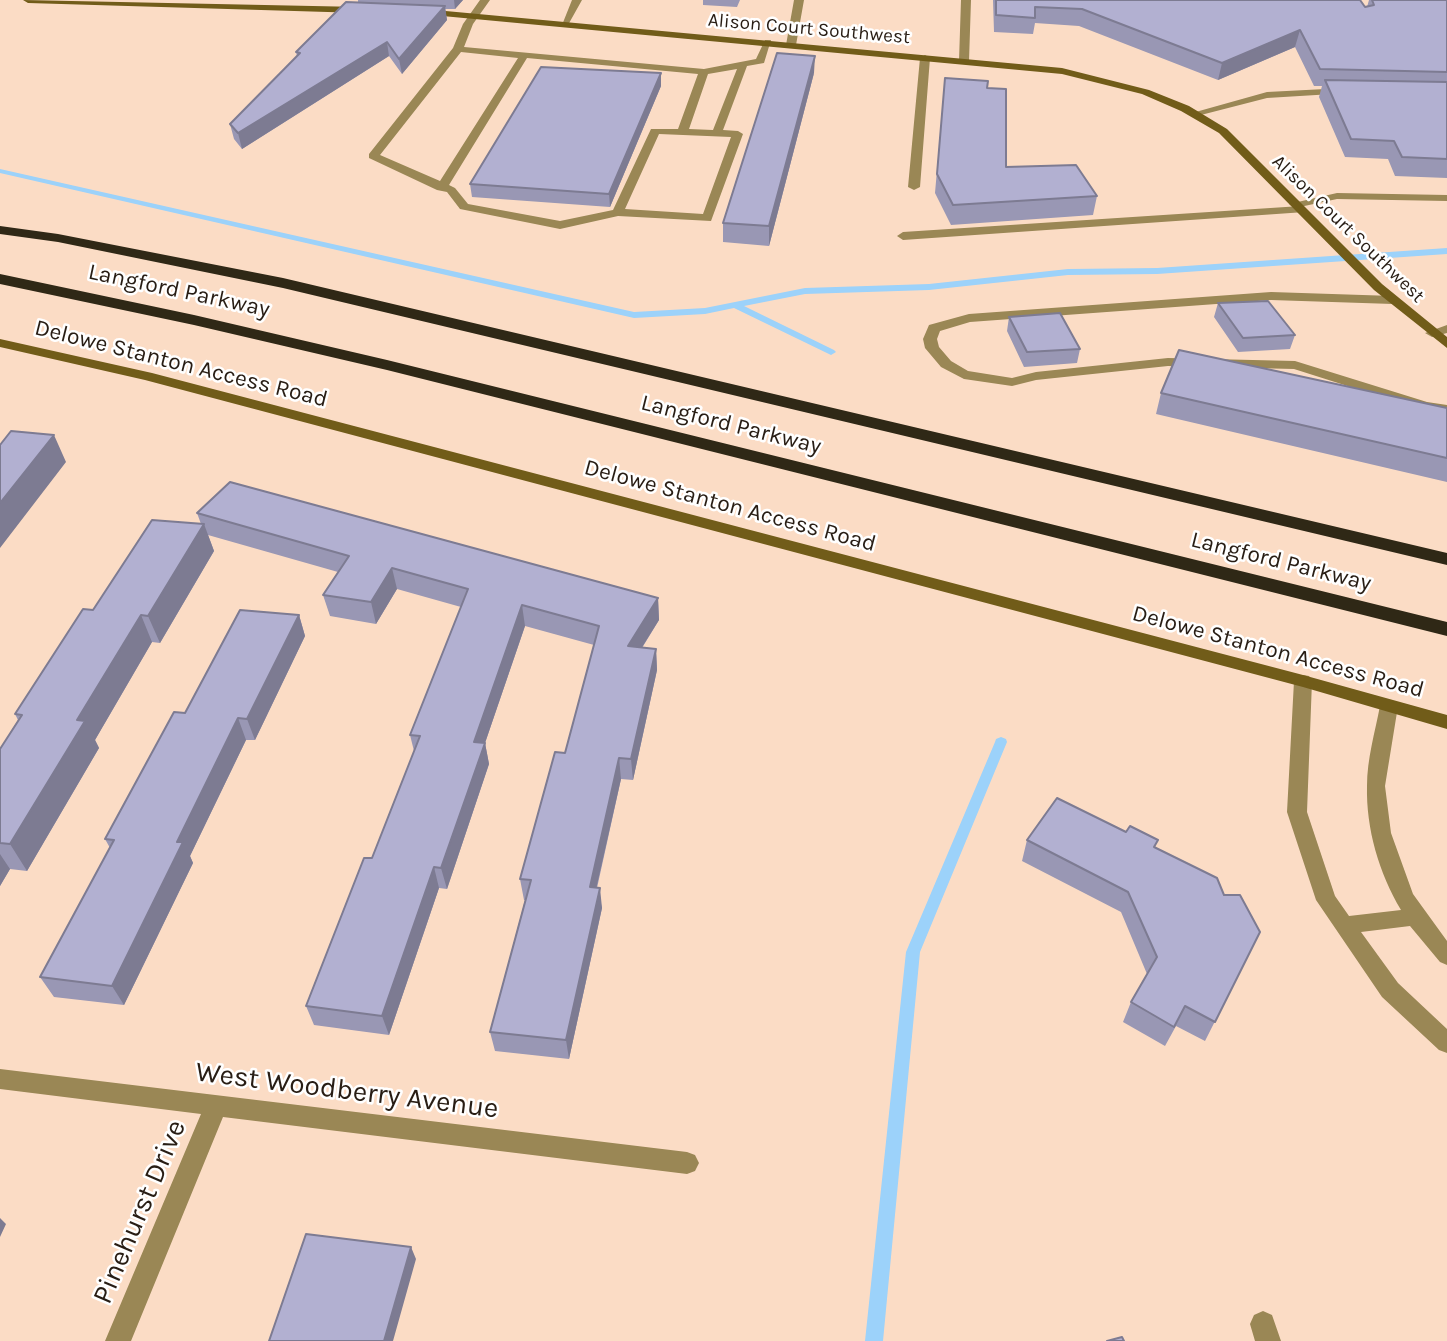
<!DOCTYPE html>
<style>
body{margin:0}
canvas{display:block;background:#fbdcc5}
</style>
<canvas width="1447" height="1341"></canvas>
<script>
const c = document.querySelector('canvas').getContext('2d');
c.lineJoin = 'round';
function fill(path, color) { c.fillStyle = color; c.fill(path, 'evenodd'); }
function trace(path, color, width, dash) { c.strokeStyle = color; c.lineWidth = width; c.lineCap = dash ? 'butt' : 'round'; c.setLineDash(dash || []); c.stroke(path); }
function drawText(font, color, halo, rows, align = 'center') {
  c.font = font + ' Karla,sans-serif'; c.lineWidth = 5; c.setLineDash([]); c.textBaseline = 'middle'; c.strokeStyle = halo; c.fillStyle = color; for (const [text, x, y, turn = 0] of rows) {
    c.save(); c.translate(x, y); c.rotate((+turn || 0) * Math.PI / 180); c.textAlign = isNaN(turn) ? turn : align; if (halo) c.strokeText(text, 0, 0); c.fillText(text, 0, 0); c.restore();
  }
}
fill(new Path2D(`
 M0,169L634,312L705,308L805,288L929,284L1068,269L1157,268L1447,248V254L1157,274L1068,275L929,290L805,294L744,306L834,350L836,352L831,355L734,308L705,314L634,318L0,173Z
 M1001,737L1006,739L1007,742L920,952L883,1341H865L906,952L995,742L996,739Z`), '#9cd2fa');
fill(new Path2D(`
 M480,0H490L473,24L464,47L704,69L756,59L765,40H771L764,63L747,66L723,130L738,131L743,134L711,221L618,216L560,229L460,209L447,192L437,190L369,158V154L453,48L463,24ZM461,52L518,58L440,181L380,155ZM527,58L698,74L678,129H651L613,210L560,221L468,204L455,188L449,185ZM737,69L713,130L689,129L708,74ZM659,134L731,137L703,214L625,209Z
 M572,0H582L568,25H562Z
 M925,55L930,58L920,187L914,190L908,187L920,58Z
 M1301,206L1305,208V212L903,240L897,236L903,232Z
 M1271,292L1393,296L1399,300L1393,304L1271,300L970,322L940,331L937,339L939,347L951,361L968,371L1012,378L1036,372L1168,358L1295,361L1427,402L1447,405V413L1420,409L1294,369L1168,366L1036,380L1012,386L964,379L941,367L925,348L923,339L929,325L969,314Z`), '#9a8755');
fill(new Path2D(`
 M794,0H804L796,45L791,48L786,45Z
 M961,0H971L969,61L964,64L959,61Z
 M1345,88L1349,89V93L1267,98L1197,116L1192,113L1267,92Z
 M1337,193L1447,195V201L1337,199L1295,208L1289,204Z
 M1447,325V333L1432,337L1425,333Z
 M1303,675L1309,676L1312,681L1307,812L1335,896L1349,916L1401,910C1379,873 1366,829 1367,786C1367,759 1375,732 1380,706L1383,701H1395L1398,706L1385,786L1391,833L1413,894L1447,941V965L1440,962L1410,926L1361,932L1398,983L1447,1029V1053L1439,1050L1382,997L1316,900L1287,812L1294,681L1297,676Z
 M0,1069L687,1152L695,1155L699,1163L695,1171L687,1174L223,1117L131,1341H105L201,1114L0,1089Z
 M1263,1311L1272,1315L1281,1341H1255L1250,1324L1254,1315Z`), '#9a8755');
fill(new Path2D(`
 M23,0L361,7L366,10L361,13L28,3Z
 M424,9L1062,68L1149,90L1189,106L1227,129L1382,284L1447,337V348L1374,290L1219,133L1181,111L1142,94L1062,74L421,14V10Z
 M0,339L152,373L1303,675L1447,715V729L1303,687L145,380L0,347Z`), '#715c19');
fill(new Path2D(`
 M0,226L58,234L283,278L1447,553V565L283,288L58,242L0,234Z
 M0,274L194,315L387,360L1447,622V636L387,370L194,325L0,284Z`), '#2f2816');
fill(new Path2D(`
 M358,0H463L455,9H445L447,20L402,74L389,56L242,149L234,139L230,124L297,56L296,52L358,2Z
 M703,0H740L737,7L703,5Z
 M993,0H1360L1365,7H1367L1369,0H1447V178L1395,176L1388,159L1345,157L1319,97L1322,86H1314L1295,47L1218,80L1079,26L1035,23L1033,34L994,32Z
 M661,73V86L610,207L472,197L470,184Z
 M814,73L769,246L723,242V223Z
 M945,78L987,88L1006,167L1097,196L1093,215L951,225L935,193Z
 M1218,303L1295,335L1290,349L1238,352L1214,317Z
 M1009,317L1080,349L1077,363L1024,367L1007,331Z
 M1161,393L1447,408V482L1156,414Z
 M197,513L658,598L659,620L642,648L656,649L657,670L633,780L621,779L597,888L602,908L569,1059L495,1051L490,1032L525,900H524L520,879L565,753L594,645L525,626L485,743L489,764L447,889L439,888L389,1035L314,1025L306,1006L372,858L414,751L410,735L461,607L397,589L376,624L330,616L323,595L338,572L208,535L214,551L160,643L152,642L95,740L99,748L27,871L10,869L0,886V749L18,720L15,714L93,610L201,524Z
 M299,615L305,636L255,740H246L190,856L193,863L124,1005L54,997L40,977L110,848L105,839L185,713Z
 M1027,840L1155,847L1224,895L1260,932L1205,1041L1176,1026L1165,1046L1123,1022L1131,1002L1147,974L1121,912L1022,861Z`), '#9997b4');
fill(new Path2D(`
 M454,0H463L455,9Z
 M445,6L447,20L402,74L399,59Z
 M1300,30L1295,47L1218,80L1222,63Z
 M387,42L389,56L242,149L238,133Z
 M815,56L814,73L769,246V226Z
 M661,73V86L610,207L609,194Z
 M54,435L66,462L0,548V503Z
 M204,524L214,551L160,643L148,616Z
 M392,568L397,589L376,624L371,602Z
 M658,598L659,620L629,668L628,646Z
 M522,605L525,626L485,743L489,764L447,889L441,868L474,742Z
 M141,615L152,642L95,740L99,748L27,871L10,844L77,720Z
 M299,615L305,636L255,740L247,719Z
 M656,649L657,670L633,780L631,759Z
 M238,718L246,740L190,856L193,863L124,1005L112,986L177,842Z
 M619,758L621,779L592,907L590,887Z
 M0,854L10,869L0,886Z
 M434,867L439,888L389,1035L382,1016Z
 M600,888L602,908L569,1059L566,1040Z
 M0,1218L6,1224L0,1237Z
 M411,1247L416,1259L393,1341H384Z`), '#7d7b92');
const building = new Path2D(`
 M996,0H1360L1365,7L1374,5L1372,0H1447V72L1320,69L1300,30L1222,63L1082,9L1035,7V18L996,15Z
 M346,2L445,6L399,59L387,42L238,133L230,124L300,53L296,52Z
 M777,53L815,56L769,226L723,223Z
 M541,67L661,73L609,194L470,184Z
 M945,78L988,81L987,88L1006,89V167L1076,165L1097,196L953,205L937,174Z
 M1325,80L1447,82V159L1402,157L1394,141L1351,139Z
 M1268,301L1295,335L1243,338L1218,303Z
 M1060,313L1080,349L1027,352L1009,317Z
 M1179,350L1447,408V458L1161,393Z
 M11,431L54,435L0,503V445Z
 M230,482L658,598L628,646L656,649L631,759L619,758L590,887L600,888L566,1040L490,1032L531,880L520,879L555,752L565,753L599,626L522,605L474,742L485,743L441,868L434,867L382,1016L306,1006L364,858H372L420,736L410,735L468,589L392,568L371,602L323,595L349,556L197,513Z
 M152,520L204,524L148,616L141,615L77,720L85,721L10,844L0,843V749L22,715L15,714L83,609L93,610Z
 M240,610L299,615L247,719L238,718L177,842H183L112,986L40,977L114,840L105,839L174,712L185,713Z
 M1057,798L1126,832L1130,826L1158,840L1154,847L1217,878L1224,895H1240L1260,932L1215,1022L1185,1006L1174,1027L1131,1002L1157,957L1128,892L1027,840Z
 M306,1234L411,1247L384,1341H269Z
 M1122,1337L1124,1341H1107Z`);
fill(building, '#b2b0d1');
trace(building, '#7d7b92', 2);
drawText('19px', '#281d14', '#fff', [
 ["Alison Court Southwest",809,29,5],
 ["Alison Court Southwest",1348,229,44]
]);
drawText('23px', '#281d14', '#fff', [
 ["Langford Parkway",179,291,12],
 ["Delowe Stanton Access Road",181,364,14],
 ["Langford Parkway",731,425,14],
 ["Delowe Stanton Access Road",730,506,15],
 ["Langford Parkway",1281,562,14],
 ["Delowe Stanton Access Road",1278,652,15]
]);
drawText('28px', '#281d14', '#fff', [
 ["West Woodberry Avenue",347,1091,7],
 ["Pinehurst Drive",140,1212,-67]
]);
</script>
